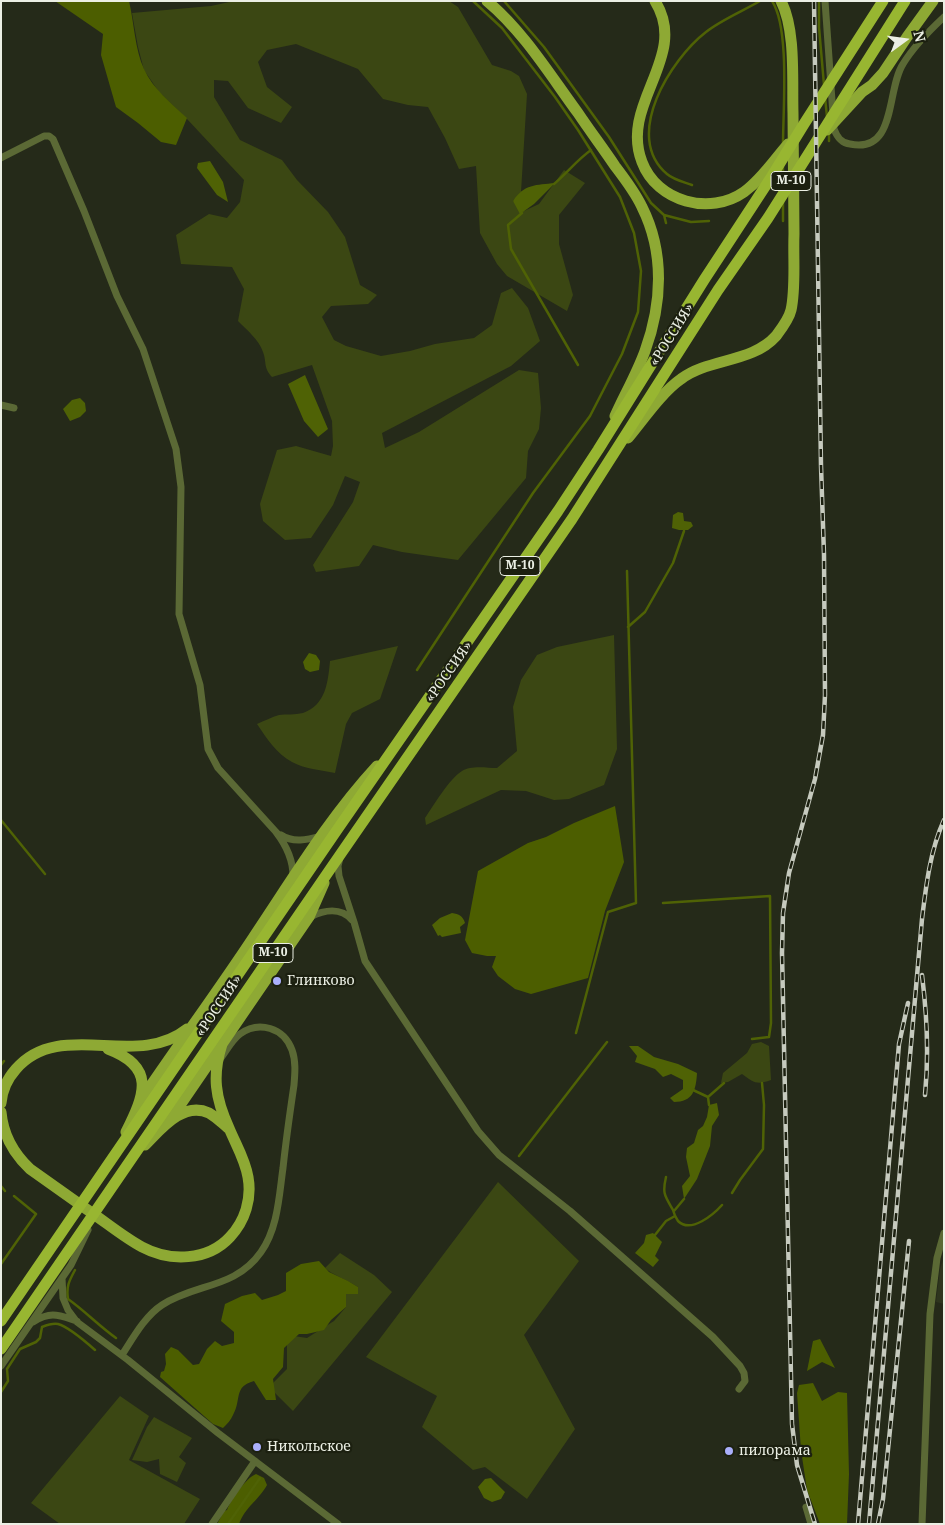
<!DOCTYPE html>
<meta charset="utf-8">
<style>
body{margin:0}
#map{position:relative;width:945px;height:1525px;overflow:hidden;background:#252a19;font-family:"Noto Serif",serif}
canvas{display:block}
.frame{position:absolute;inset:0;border:2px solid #ebefe4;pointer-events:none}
.north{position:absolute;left:880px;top:15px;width:50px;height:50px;-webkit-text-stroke:4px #1c2010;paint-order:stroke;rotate:76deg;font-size:14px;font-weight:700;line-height:20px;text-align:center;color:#ebefe4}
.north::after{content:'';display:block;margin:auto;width:18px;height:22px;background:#ebefe4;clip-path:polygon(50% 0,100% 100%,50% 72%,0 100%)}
</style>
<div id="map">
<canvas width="945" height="1525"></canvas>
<div class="frame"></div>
<div class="north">N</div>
</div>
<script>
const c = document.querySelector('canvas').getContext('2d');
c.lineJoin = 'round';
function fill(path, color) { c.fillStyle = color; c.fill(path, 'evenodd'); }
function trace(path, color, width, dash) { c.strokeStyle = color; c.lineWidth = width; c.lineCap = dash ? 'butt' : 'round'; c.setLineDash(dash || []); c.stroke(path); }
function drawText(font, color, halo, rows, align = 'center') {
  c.font = font + ' "Noto Serif",serif'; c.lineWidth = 4.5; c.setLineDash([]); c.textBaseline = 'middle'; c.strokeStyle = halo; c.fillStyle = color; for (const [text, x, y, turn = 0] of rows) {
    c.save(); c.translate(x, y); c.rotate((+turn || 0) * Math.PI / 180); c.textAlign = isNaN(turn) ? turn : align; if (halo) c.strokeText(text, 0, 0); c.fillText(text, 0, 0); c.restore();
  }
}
fill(new Path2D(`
 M944,1257V1304L936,1302L940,1269Z`), '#2e351e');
fill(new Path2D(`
 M234,1H449L458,7L492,65L511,71L519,76L527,94L521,192L513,201L524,211L539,204L564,170L585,183L559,215V244L573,295L567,311L507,276L497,264L480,233L476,166L459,169L445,138L428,107L408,105L383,99L358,69L296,44L267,50L258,62L267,87L292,107L281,123L248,108L228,81L214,80V97L240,140L282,160L297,180L328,212L345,237L360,285L377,295L368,304L331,306L322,317L334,340L346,346L381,356L410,351L435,344L474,338L492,325L501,293L512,288L528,308L540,341L511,366L382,433L385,448L419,432L519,370L538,373L541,408L539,429L528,451L526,478L458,560L402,552L373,545L359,566L316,572L313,565L353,502L360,482L345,476L333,505L311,538L285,540L263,521L260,504L277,450L296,446L331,456L333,446L332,421L312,365L272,377C263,367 267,363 263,352C259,340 247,330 238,321L244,289L232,267L181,264L176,235L209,214L227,218L240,202L244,180L187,119L159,92L144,70L138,47L132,13L211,6Z
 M614,635L617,749L604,785L569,799L554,800L526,791L501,790L426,825L425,818C434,805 449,779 462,771C471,765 487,768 497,768L517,751L513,707L521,680L537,655L557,647Z
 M398,646L380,699L352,713L346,724L335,773C321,770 304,769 292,762C276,753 267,739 257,724C264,721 272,717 279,715C286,714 295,715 303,713C326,705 328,682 330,661Z
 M761,1042L769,1046L771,1080C757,1085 754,1083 742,1074L728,1082L721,1083L723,1073L747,1053L752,1044Z
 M498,1182L579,1261L524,1335L575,1429L527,1499L485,1467L473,1470L422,1427L437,1396L366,1357Z
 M340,1253L374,1275L392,1292L293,1411L269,1387L287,1369V1335L307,1338L334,1321L346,1307V1294L358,1287C349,1281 331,1274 325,1268Z
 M120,1396L149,1416L129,1460L200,1499L184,1524H60L31,1503Z
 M154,1417L192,1438L179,1457L186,1463L177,1482L160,1474L159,1459L147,1462L132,1460L147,1427Z`), '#3b4713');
fill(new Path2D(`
 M55,1H129C134,22 135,50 144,69C153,89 172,104 187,118L176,145L161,142L138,123L116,107L101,55L103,34Z
 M615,806L624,862L605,911L588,978L531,994L515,989L498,976L492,967L496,956H487L472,953L465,940L478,871L528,843L546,837L574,823Z
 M319,1261L329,1272L348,1281L358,1287V1294H346V1307L331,1320L324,1330L307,1334H299L284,1348L283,1367L273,1379L276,1400H266L254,1381C233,1387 242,1399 233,1415C231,1420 227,1424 223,1428L213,1424L160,1377L161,1372L164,1371L166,1364L165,1354L171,1347L178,1350L193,1365L199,1364L207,1349L215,1341L222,1346L234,1343V1332L221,1321L225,1304L242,1296L255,1293L262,1300L278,1295L286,1291V1273L301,1264Z
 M820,1339L835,1368L822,1362L807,1371L813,1341Z
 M813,1383L822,1401L838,1392L847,1393L849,1474L847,1524H820L807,1490L801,1450L797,1393L799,1385Z
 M256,1474L264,1478L267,1485C258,1501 246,1506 239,1524H217L224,1511L227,1510C231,1499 246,1478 256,1474Z`), '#4c5e00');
fill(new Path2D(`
 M210,161L223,182L228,202L217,195L197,168L198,163Z
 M555,183L534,204L520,214L513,201C524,184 536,185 555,183Z
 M305,375L328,429L318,437L304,421L288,384Z
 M80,398L85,403L86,411L80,417L70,421L63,409L72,400Z
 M678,512L683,513L684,521L691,522L693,526L688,530H679L672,528L673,515Z
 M309,653L316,655L320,661L319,670L310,672L305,669L303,662Z
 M452,913C459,914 463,916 465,923L460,927L461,933L442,937L440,935L438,936L432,925L440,918Z
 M629,1046H638L654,1057L678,1064L697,1073C696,1090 693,1102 674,1102L670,1098L683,1089V1080L671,1074L663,1077L655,1069L635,1062L637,1056Z
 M717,1103L719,1115L712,1126L710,1146L697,1179L684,1199L682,1186L690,1176L686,1157L687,1148L694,1143L698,1130L703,1126L707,1117L709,1105Z
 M653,1233L662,1242L655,1256L659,1260L653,1267L635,1253L644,1243L646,1235Z
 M491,1478L505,1492L501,1499L492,1502L484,1498L478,1487L485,1479Z`), '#4f6205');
trace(new Path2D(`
 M504,1L544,47L609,137L651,203L664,215L666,223
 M772,1C790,28 783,110 783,144
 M819,1V27L824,85
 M825,97L827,117
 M829,132V141
 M554,184C567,173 577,160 591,150
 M692,185C684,182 674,180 667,174C622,136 671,59 706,32C721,20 743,11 760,1
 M783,187V167
 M522,213L508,225L511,249L578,365
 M664,215L691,222L709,221
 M783,221V202
 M628,627L645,612L673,563L684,531
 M417,670L533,493L590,416L622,354L638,312L641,271L634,233L620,197L578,130L555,97L502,28L473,1
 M1,820L45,874
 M663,903L770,896L771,1023L769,1037L752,1039
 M576,1033L608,912L636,903L627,571
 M1,1065L4,1061
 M693,1090L708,1097
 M709,1105L708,1097L724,1083
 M519,1156L607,1042
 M666,1177C662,1194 665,1196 673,1210C674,1214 676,1218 678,1221C691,1234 714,1214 722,1205
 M1,1186L5,1191
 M732,1193L740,1180L763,1149L764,1105L762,1083
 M674,1211L684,1199
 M655,1235L666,1221L675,1216
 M1,1264L36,1214L14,1196
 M75,1270C69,1281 66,1287 68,1299C85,1311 99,1326 116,1338
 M1,1392L8,1381L7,1369L20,1349L36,1342L40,1338L42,1327C47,1325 53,1323 58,1324C69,1327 86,1342 95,1350
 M228,1524L260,1478`), '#4f6205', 2.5);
trace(new Path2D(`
 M825,1L834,129C837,137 841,143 850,144C897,154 886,90 903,64C914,46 929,31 944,17
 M1,158L44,136H49L53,139L84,211L117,296L143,349L176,449L181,487L179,614L200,685L208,749L218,768L276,832C286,845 293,859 293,876
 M1,405L14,408
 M281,835C293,843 307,840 321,836
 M340,858L338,866L339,876L354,922L365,961L478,1131L499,1155L570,1211L713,1337L740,1366L744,1373L745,1381L739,1389
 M310,917C324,910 341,907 352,920
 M62,1278L63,1298L68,1310L77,1322L128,1360L218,1433L338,1524
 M33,1322C51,1311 58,1315 77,1321
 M122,1355C133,1338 145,1316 162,1305C196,1283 235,1289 261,1252C278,1228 279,1196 283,1168C286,1140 290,1112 294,1085C295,1073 296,1061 292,1050C284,1028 259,1020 240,1034C232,1040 227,1050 221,1058
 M1,1366L71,1265L88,1230
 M806,1507L811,1524
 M212,1524L255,1461
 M922,1524L930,1314L937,1258L944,1233`), '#5b6935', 7);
trace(new Path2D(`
 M487,1C524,32 550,75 578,113C590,131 603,148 615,166C625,179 635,192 642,207C665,253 662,304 645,351C637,373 625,394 615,416
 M655,1C690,57 619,103 642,162C657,202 710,216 744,192C762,179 774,160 788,144
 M827,130L862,92L872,85L883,73L907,37L933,1
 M628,438C643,420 662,392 681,379C709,358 752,363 776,336C782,328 789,319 791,310C796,288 793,257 794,234C794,194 793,153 793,113C792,81 796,30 781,1
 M108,1049C156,1067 145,1094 126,1132
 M1,1103C2,1090 8,1078 16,1069C60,1018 136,1070 187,1029
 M139,1103C176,1048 216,994 253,938C292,880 329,818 377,766
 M1,1112C3,1135 13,1153 30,1169C51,1184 71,1198 92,1213C108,1224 125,1238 142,1247C170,1262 208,1261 230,1237C245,1221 252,1199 248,1177C245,1159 236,1145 229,1128C215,1098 212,1075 222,1044
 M170,1120L309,917L324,883
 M145,1145C161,1129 183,1101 209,1113C216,1117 222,1123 228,1128`), '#8ea934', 11);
trace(new Path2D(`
 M1,1321L337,830L558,511L598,450L704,280L772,176L804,124L883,1
 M1,1349L331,868L572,519L718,290L768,218L905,1`), '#98b631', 11);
const rail = new Path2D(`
 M814,1L821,466L824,555L825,695L823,735L815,779L789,873L783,913L782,953L792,1424L797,1465L815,1524
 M922,975C927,1015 929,1055 925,1095
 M858,1524L899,1044L908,1003
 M869,1524L922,919C926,886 930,851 944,820
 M878,1524L883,1499L909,1241`);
trace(rail, '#c6cabe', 4.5);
trace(rail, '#1c2010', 2.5, [8]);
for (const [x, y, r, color] of [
 [277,981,5,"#aaaffb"],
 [257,1447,5,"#aaaffb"],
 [729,1451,5,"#aaaffb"]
]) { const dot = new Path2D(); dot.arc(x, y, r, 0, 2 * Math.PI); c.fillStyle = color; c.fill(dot); trace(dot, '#1c2010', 2); }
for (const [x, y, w] of [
 [791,181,40],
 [520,566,40],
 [273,953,40]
]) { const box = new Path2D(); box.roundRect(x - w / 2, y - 9.5, w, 19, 4); c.fillStyle = '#1c2010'; c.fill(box); trace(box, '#ebefe4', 1); }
drawText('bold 12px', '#ebefe4', null, [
 ["М-10",791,181],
 ["М-10",520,566],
 ["М-10",273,953]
]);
drawText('14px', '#ebefe4', '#1c2010', [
 ["«РОССИЯ»",672,335,-58],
 ["«РОССИЯ»",449,672,-55],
 ["«РОССИЯ»",219,1006,-56]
]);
drawText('14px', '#ebefe4', '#1c2010', [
 ["Глинково",287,981],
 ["Никольское",267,1447],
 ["пилорама",739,1451]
], 'left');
</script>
